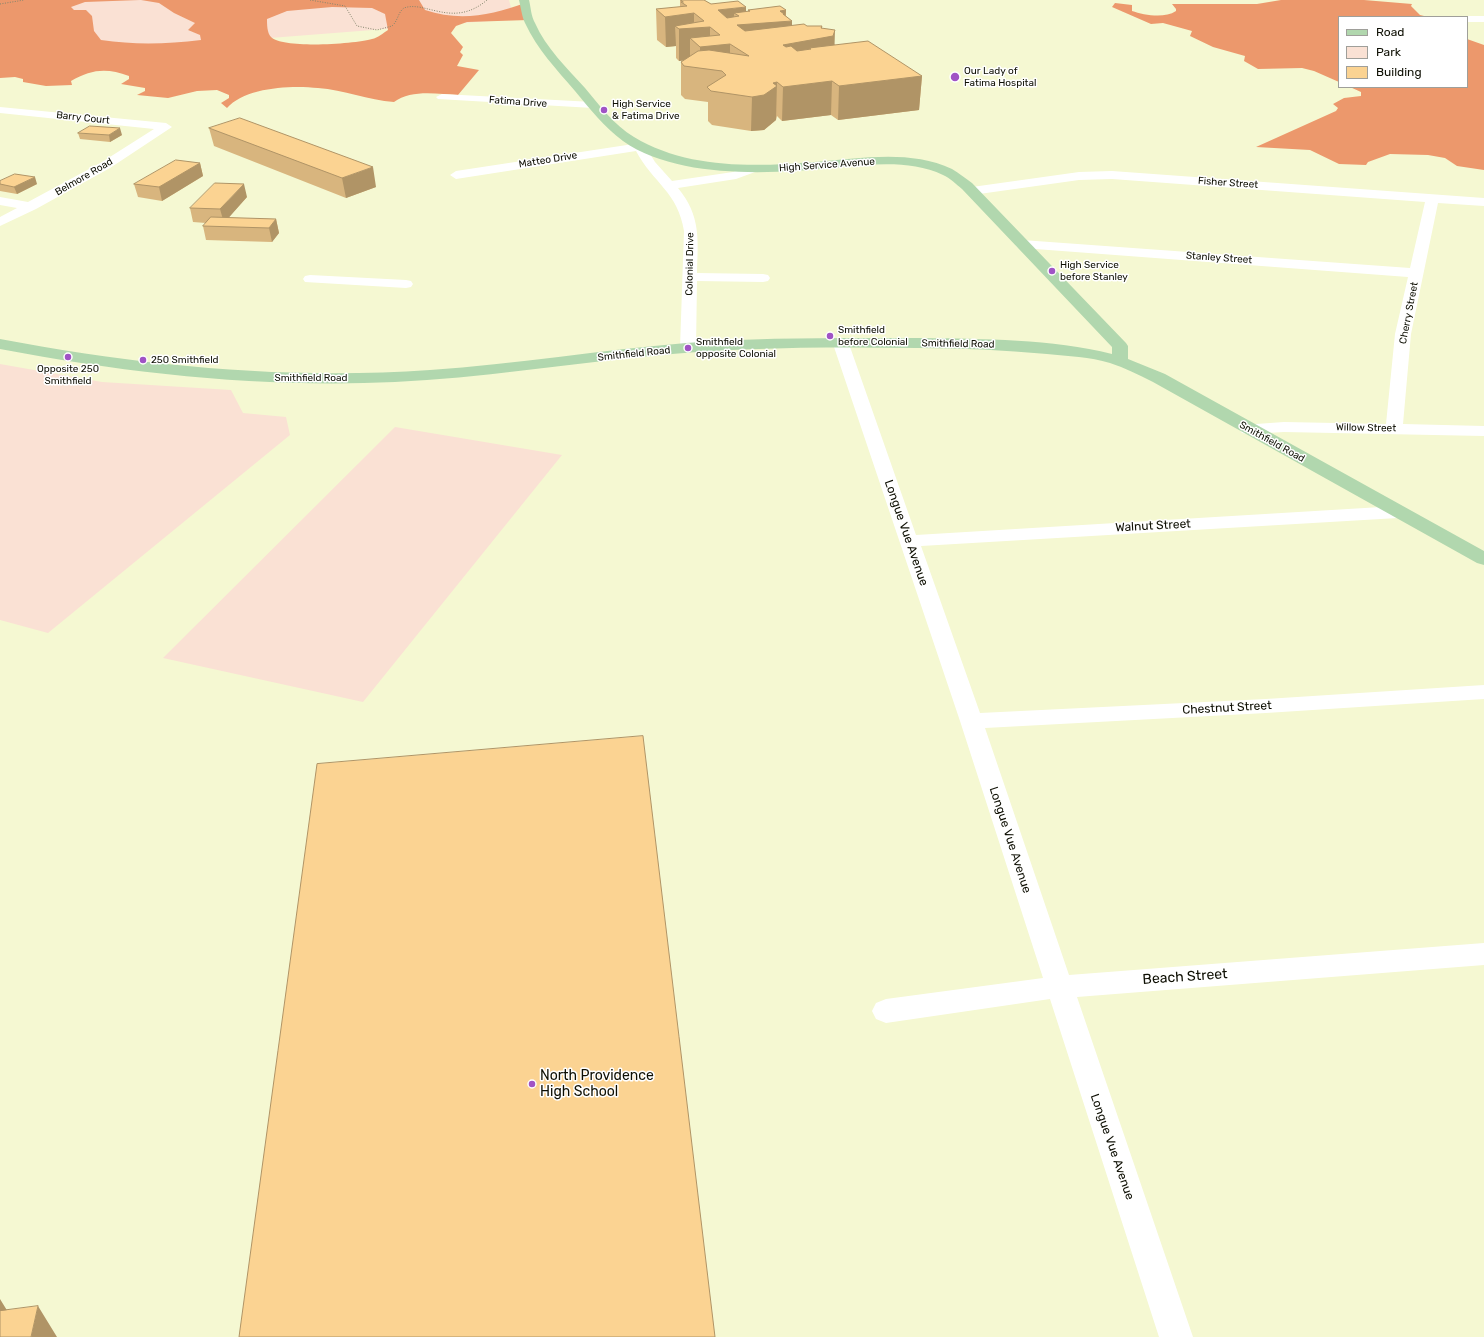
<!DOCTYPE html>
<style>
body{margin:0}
#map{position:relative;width:1484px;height:1337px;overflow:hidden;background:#f5f8d2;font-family:Rubik,sans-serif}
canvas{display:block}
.legend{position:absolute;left:1338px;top:16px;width:130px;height:72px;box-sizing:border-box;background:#fff;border:1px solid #9f9f9a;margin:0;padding:5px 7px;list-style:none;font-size:12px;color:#0e0f03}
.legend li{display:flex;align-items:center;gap:8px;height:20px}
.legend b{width:20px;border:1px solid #9f9f9a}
</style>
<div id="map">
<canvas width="1484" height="1337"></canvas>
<ul class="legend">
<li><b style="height:5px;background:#b1d7ae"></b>Road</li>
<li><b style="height:11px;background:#fae1d4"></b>Park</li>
<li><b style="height:11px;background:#fbd392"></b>Building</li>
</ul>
</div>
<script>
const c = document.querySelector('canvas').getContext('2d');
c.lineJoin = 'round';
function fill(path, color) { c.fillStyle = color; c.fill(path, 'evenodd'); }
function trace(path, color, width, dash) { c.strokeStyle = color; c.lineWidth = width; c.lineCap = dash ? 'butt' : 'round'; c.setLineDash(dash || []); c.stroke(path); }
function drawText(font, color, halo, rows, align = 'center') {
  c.font = font + ' Rubik,sans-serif'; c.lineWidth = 3; c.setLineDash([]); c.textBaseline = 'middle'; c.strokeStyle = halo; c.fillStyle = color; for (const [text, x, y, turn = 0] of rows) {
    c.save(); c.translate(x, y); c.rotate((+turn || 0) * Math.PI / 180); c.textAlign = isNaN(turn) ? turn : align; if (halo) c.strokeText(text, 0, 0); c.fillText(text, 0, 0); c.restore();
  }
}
fill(new Path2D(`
 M0,0H509L514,19L0,59Z
 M0,364L102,382L231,390L243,413L286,417L290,435L48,633L0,620Z
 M395,427L562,455L363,702L163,658Z`), '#fae1d4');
fill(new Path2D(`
 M0,0H140L85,2L71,7L74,10H86L92,16L94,31L101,40C135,45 167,44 201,40L200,35L188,30L195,23L174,13L159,3L141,0H419L425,10C460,22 492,15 525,3L528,20L467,22L456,26L451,33L463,47L460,52L463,55L457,66L479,70L458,95C438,94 411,89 394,102C368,100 344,90 318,88C292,85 245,87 227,108L221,103L229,98V95L217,90L197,91L168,98L137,95L145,91V88L121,84L129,79V76C107,68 92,69 71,81L72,85L46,86L23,82V79L15,77L0,78ZM332,7L372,8L385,14L388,30C383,33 378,38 372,39C355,44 283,49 271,37C267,33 267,24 267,19L287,11Z
 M1281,0H1364L1412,4L1411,6L1420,15L1428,17H1339V82L1314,71L1302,68L1258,69L1244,61L1245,56L1213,47L1190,36L1192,31L1163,23L1151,24L1112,7L1115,3L1132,5V11C1144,15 1164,19 1176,11V9L1172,4H1257Z
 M1467,39L1484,45V170L1457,166L1445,158L1428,155L1390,154L1368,162L1366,165L1339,164L1310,150L1256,147L1336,111L1338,108L1333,104L1344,98L1361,96V92L1350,87H1467Z`), '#ec986c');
trace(new Path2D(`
 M310,0L345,6L357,26L377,30L392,26C398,21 398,12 404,8C425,0 453,29 487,0
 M0,4L24,0`), '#83856c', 1, [1, 1.5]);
fill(new Path2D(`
 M1467,16H1484V22H1467V17H1463Z
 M442,94L593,102L599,105L593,108L438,99L436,97Z
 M0,107L166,123L172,127L110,168L36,209L0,226V217L17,208L0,205V197L28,202L102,162L154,129L0,113Z
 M640,143L644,144L655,162L672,181L733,172L751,165L757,169L755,172L736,179L678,188C701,216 698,239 697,273L763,274L768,275L770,278L768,281L763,282L697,281L696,348L694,351L688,353L682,351L680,348L684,231C678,192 653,183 636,151L456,179L450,175L456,171Z
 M1112,171L1484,198V206L1438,203L1411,334L1403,424L1484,426V436L1284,432L1248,434L1242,433L1239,429L1242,425L1284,422L1386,424L1395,334L1408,277L1022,248L1017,247L1015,244L1017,241L1022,240L1410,268L1425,202L1112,179L1079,180L972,195L965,191L972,187L1079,172Z
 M310,275L406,280L411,281L413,284L411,287L406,288L305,282L303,279L305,276Z
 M841,339L847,341L849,344L916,535L1398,506L1405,508L1408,512L1405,516L1398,518L921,546L980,713L1266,699L1484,685V699L1266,713L985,728L1069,975L1484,943V965L1077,997L1193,1337H1159L1050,999L886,1023L876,1019L872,1011L876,1003L886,999L1043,978L960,721L833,344L835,341Z`), '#fff');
fill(new Path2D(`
 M519,0H529C531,8 531,16 535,23C546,48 567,68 585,88C600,106 614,125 634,137C687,169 754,167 814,162C859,159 909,149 952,169C959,173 965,178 972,183L1126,343L1128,346V359L1165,374L1484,551V565L1477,563L1153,382C1139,375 1125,368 1110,363C1090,357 1068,356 1047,354C1004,350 961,348 918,348C829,347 739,347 650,356C565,364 480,378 395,382C261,388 131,374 0,349V339C142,366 285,380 430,370C516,364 601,350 686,343C765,337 844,338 922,338C983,339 1052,339 1112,354V347L962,189C956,184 950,178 943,175C909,159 868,165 832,168C770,174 677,179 623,141C604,127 590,109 575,91C557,70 537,49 525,23C522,17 521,8 519,0Z`), '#b1d7ae');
fill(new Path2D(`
 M680,0H704L711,4L746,12H748V10H786V16L792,21V26H822V28L835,45L922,76L919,110L838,120L831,115L782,121L777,116L776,120L764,130L751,131L712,125L708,121V102L685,99L681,95V62L683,60L679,61L676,58V46L666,47L657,40L656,9L680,7Z
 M209,128L376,187L346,198L214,146Z
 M78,133L122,135L110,142L80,139Z
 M200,163L203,176L162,201L138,197L134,184Z
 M0,181L37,184L17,194L0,191Z
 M247,197L228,218L276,219L279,233L272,242L206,240L203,226L206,223L193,222L190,208Z`), '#d8b57e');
fill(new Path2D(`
 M746,7V24L780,11L786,10L785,22L792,21V44L821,28L822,26V38L835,30L834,62L809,48L808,72L748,56L737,25L739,16L734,13L735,39L718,10Z
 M694,13V28L710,27V46L730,44V76L726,75L722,71L700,68V47L690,38V60L679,61V29L675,26L676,46L666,47L665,17Z
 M922,76L919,110L838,120L839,86Z
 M832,81L831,115L782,121L783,87Z
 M777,82L776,120L764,130L751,131L752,97L773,83Z
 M120,128L122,135L110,142L109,135Z
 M200,163L203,176L162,201L159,187Z
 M373,167L376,187L346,198L342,178Z
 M35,177L37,184L17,194L14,187Z
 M244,184L247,197L224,223L220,209Z
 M276,219L279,233L272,242L269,228Z
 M0,1299L16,1325L0,1329Z
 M38,1306L57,1337H31Z`), '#b09466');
const building = new Path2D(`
 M681,0H704L711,4L738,1L746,7L718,10L727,18L739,16L734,13L750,11L748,10L780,6L786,10L780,11L784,14H783L792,21L737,25L745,31L804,24L807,26H822L821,28L835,30L833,36L783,45L786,47L791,46L797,51L811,49L809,48L868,41L922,76L839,86L832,81L783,87L777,82L773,83L777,86L764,95L752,97L711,91L707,87L726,75L722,71L684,66L681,62L698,51L709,50L749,56L730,44L700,47L690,38L720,35L710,27L679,29L675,26L704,21L694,13L665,17L656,9L687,6L681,2H683Z
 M240,118L373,167L342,178L209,128Z
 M90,126L120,128L109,135L78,133Z
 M176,160L200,163L159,187L134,184Z
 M15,174L35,177L14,187L0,184V181Z
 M215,183L244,184L220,209L190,208Z
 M211,217L276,219L269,228L203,226Z
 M643,736L715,1337H239L317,764Z
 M38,1306L31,1337H0V1311Z`);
fill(building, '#fbd392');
trace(building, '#b09466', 1);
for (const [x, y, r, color] of [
 [955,77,5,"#a053c5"],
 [604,110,4,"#a053c5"],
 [1052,271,4,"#a053c5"],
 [830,336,4,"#a053c5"],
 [688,348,4,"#a053c5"],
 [68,357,4,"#a053c5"],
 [143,360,4,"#a053c5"],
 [532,1084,4,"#a053c5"]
]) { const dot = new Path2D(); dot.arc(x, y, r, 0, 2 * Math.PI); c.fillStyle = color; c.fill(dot); trace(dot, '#fff', 1.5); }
drawText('10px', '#0e0f03', '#fff', [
 ["Our Lady of",964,71],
 ["Fatima Hospital",964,83],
 ["High Service",612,104],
 ["& Fatima Drive",612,116],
 ["High Service",1060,265],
 ["before Stanley",1060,277],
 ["Smithfield",838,330],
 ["before Colonial",838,342],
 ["Smithfield",696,342],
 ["opposite Colonial",696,354],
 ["250 Smithfield",151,360],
 ["Opposite 250",68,369,"center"],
 ["Smithfield",68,381,"center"]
], 'left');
drawText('10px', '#0e0f03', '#fff', [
 ["Fatima Drive",518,102,4],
 ["Barry Court",83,118,6],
 ["Matteo Drive",548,160,-9],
 ["High Service Avenue",827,165,-4],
 ["Belmore Road",84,177,-30],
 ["Fisher Street",1228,183,4],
 ["Stanley Street",1219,258,4],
 ["Colonial Drive",690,264,-89],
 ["Cherry Street",1409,313,-79],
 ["Smithfield Road",958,344,1],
 ["Smithfield Road",634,354,-6],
 ["Smithfield Road",311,378],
 ["Willow Street",1366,428,1],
 ["Smithfield Road",1272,442,29]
]);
drawText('12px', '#0e0f03', '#fff', [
 ["Walnut Street",1153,526,-3],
 ["Longue Vue Avenue",906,533,71],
 ["Chestnut Street",1227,708,-3],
 ["Longue Vue Avenue",1010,840,72],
 ["Longue Vue Avenue",1112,1147,71]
]);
drawText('14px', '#0e0f03', '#fff', [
 ["Beach Street",1185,977,-4]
]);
drawText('14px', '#0e0f03', '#fff', [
 ["North Providence",540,1076],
 ["High School",540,1092]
], 'left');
</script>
